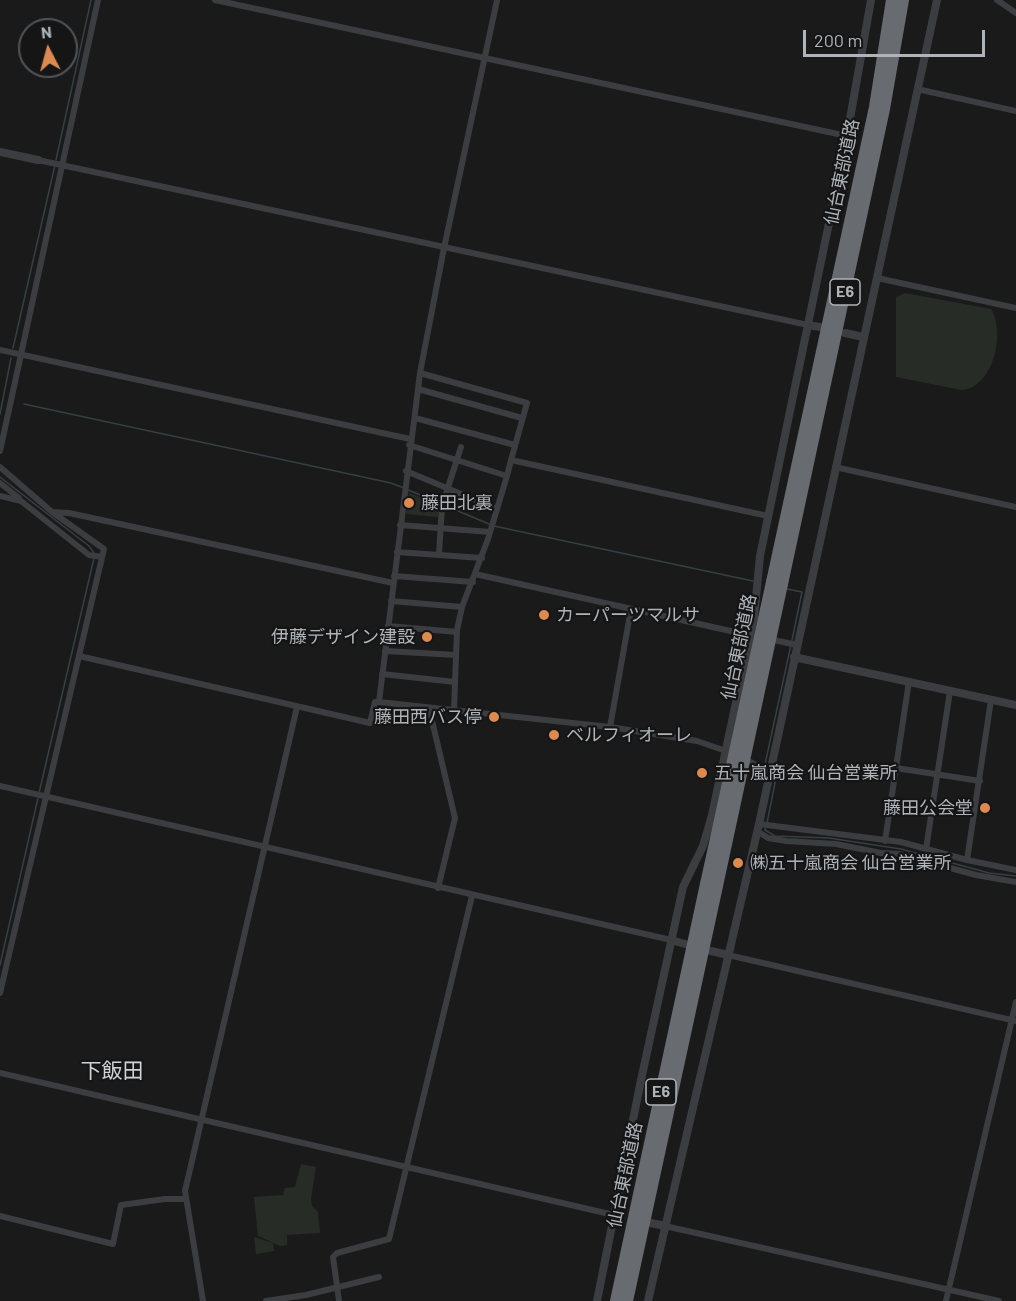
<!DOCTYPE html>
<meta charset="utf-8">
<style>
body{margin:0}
#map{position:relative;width:1016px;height:1301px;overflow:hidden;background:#1a1a1b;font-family:Barlow,sans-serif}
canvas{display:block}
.north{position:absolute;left:18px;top:18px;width:60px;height:60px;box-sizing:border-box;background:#151516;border:2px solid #525557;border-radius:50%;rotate:354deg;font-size:16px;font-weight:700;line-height:24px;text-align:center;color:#aeb4b9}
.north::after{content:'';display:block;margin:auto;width:21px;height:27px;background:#dd8a50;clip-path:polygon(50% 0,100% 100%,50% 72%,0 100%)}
.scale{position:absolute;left:803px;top:30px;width:182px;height:27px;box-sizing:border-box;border:3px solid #aeb4b9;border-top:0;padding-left:8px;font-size:18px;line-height:21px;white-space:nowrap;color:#aeb4b9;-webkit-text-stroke:4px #151516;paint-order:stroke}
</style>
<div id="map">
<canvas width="1016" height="1301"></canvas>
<div class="north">N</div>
<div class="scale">200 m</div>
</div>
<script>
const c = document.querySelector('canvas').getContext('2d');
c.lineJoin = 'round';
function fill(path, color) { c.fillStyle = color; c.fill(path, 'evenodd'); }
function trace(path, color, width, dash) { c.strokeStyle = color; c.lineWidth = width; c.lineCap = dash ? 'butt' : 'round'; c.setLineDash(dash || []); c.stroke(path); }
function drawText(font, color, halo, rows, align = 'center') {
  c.font = font + ' Barlow,"Noto Sans JP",sans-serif'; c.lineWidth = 4.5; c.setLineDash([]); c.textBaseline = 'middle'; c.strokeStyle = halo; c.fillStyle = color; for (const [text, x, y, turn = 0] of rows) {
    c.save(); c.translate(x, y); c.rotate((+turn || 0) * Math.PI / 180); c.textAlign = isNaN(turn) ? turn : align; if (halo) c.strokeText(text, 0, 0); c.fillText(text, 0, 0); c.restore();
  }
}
fill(new Path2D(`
 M905,293L991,309C1006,333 993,389 961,390L896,377V297Z
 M409,493L439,504L438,517L406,514Z
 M301,1164L316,1167L311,1199L312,1206L318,1212L320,1233L287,1235V1245L280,1246L258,1236L254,1197L283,1195L285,1188L295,1187Z
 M254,1237L273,1243L274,1251L256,1254Z`), '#272d26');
trace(new Path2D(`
 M56,160L91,0
 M13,348L55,165
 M24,404L391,483L404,488
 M0,414L11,358
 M0,477L89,546L94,553
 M408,490L440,503
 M444,505L489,524
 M494,526L753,581
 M787,589L802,592L792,640
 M765,764L791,645
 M39,793L94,558
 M767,823L778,768L775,767
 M766,827L765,830L775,836L829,838L901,849L989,873L1016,876
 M0,965L38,798`), '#354043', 1.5);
trace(new Path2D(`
 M215,0L847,136
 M497,0L444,248L420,373L379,702L610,727L697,741L729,752
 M997,0L1016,13
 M917,89L1016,111
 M38,160L808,325
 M877,278L1016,308
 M0,350L410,439
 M420,373L527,403L511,460
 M418,389L522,418
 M415,418L515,445
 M409,445L507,476L511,460L768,516
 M0,451L98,0
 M0,467L52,512L69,513L393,583
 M835,467L1016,507
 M406,471L497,509
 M0,483L19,498
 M0,496L21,501L89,555L102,557
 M400,525L490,532
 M397,552L482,558
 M439,554L442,506L461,447
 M475,574L753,636
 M394,576L473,582
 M391,601L462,607
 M388,626L457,632
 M769,639L797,645
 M385,651L456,655
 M79,656L370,723L375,702H379
 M382,674L455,682
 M429,708L455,818L438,888
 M454,710L457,630L462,607L488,539L507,476
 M610,727L631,609
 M744,759L769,771
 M896,768L980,781
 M0,786L671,940
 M759,824L901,842L967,860L991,700
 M757,831L768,838L786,841L836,844L881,853L899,854L976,875L1016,882
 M885,841L909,681
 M926,849L950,691
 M967,860L1016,870
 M728,955L1016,1021
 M0,993L104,549L52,512
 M0,1073L614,1215
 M0,1216L113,1244L121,1205L165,1199H186
 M665,1226L999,1301
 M203,1301L185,1191L297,707
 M266,1301L306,1295L379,1277
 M339,1301L333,1257L337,1253L389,1239L472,896
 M946,1301L1016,1002`), '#3b3d40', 6);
trace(new Path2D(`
 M0,152L38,160
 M808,325L820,327
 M845,333L863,337
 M794,657L1016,705
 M671,940L685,944
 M711,951L728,955
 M651,1223L665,1226
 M597,1301L641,1080L683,887L703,846L712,815L754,618L760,556L847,136L871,0
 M648,1301L759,824L937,0`), '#3b3d40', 8);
trace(new Path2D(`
 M772,582L875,107L892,0
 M782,584L884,109L903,0
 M616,1301L706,884
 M627,1301L717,886`), '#686c70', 12);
trace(new Path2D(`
 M706,884L772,582
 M717,886L782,584`), '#686c70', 12);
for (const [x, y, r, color] of [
 [409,503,6,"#dd8a50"],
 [544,615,6,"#dd8a50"],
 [427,637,6,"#dd8a50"],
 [494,717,6,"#dd8a50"],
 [554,735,6,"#dd8a50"],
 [702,773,6,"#dd8a50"],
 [985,808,6,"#dd8a50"],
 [738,863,6,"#dd8a50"]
]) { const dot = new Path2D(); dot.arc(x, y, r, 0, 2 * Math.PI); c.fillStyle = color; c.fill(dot); trace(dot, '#151516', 2); }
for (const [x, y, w] of [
 [845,292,30],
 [661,1092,30]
]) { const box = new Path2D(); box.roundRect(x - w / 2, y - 13, w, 26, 4.5); c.fillStyle = '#151516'; c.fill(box); trace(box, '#aeb4b9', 1.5); }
drawText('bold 16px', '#aeb4b9', null, [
 ["E6",845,292],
 ["E6",661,1092]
]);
drawText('18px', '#aeb4b9', '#151516', [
 ["仙台東部道路",842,172,-78],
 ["仙台東部道路",739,647,-78],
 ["仙台東部道路",625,1175,-78]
]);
drawText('18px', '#aeb4b9', '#151516', [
 ["藤田北裏",421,503],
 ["カーパーツマルサ",556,615],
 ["伊藤デザイン建設",415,637,"right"],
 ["藤田西バス停",482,717,"right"],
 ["ベルフィオーレ",566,735],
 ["五十嵐商会 仙台営業所",714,773],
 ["藤田公会堂",973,808,"right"],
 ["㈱五十嵐商会 仙台営業所",750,863]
], 'left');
drawText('21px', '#ced2d6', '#151516', [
 ["下飯田",112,1071]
]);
</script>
